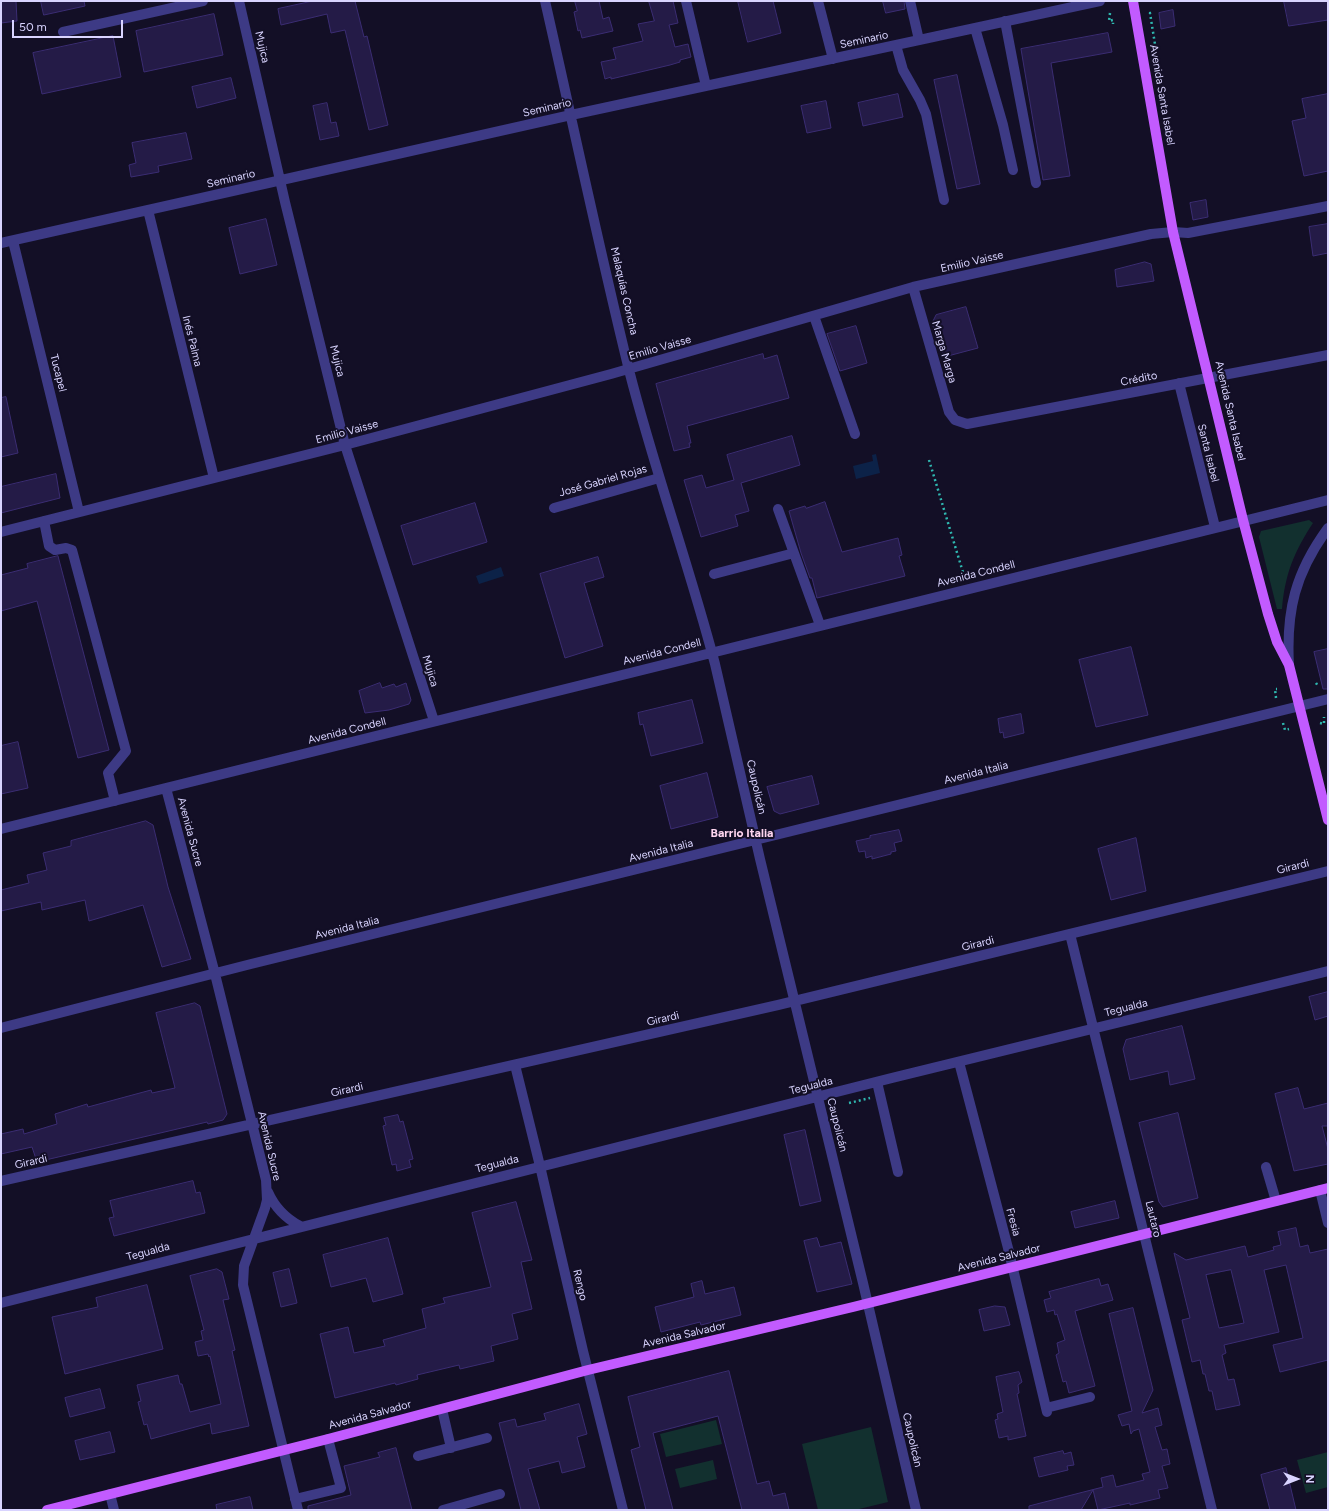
<!DOCTYPE html>
<meta charset="utf-8">
<style>
body{margin:0}
#map{position:relative;width:1329px;height:1511px;overflow:hidden;background:#130f26;font-family:Figtree,sans-serif}
canvas{display:block}
.frame{position:absolute;inset:0;border:2px solid #d9d4ff;pointer-events:none}
.north{position:absolute;left:1277px;top:1459px;width:40px;height:40px;-webkit-text-stroke:3px #130f26;paint-order:stroke;rotate:90deg;font-size:11px;font-weight:700;line-height:16px;text-align:center;color:#d9d4ff}
.north::after{content:'';display:block;margin:auto;width:14px;height:18px;background:#d9d4ff;clip-path:polygon(50% 0,100% 100%,50% 72%,0 100%)}
.scale{position:absolute;left:12px;top:20px;width:111px;height:18px;box-sizing:border-box;border:2px solid #d9d4ff;border-top:0;padding-left:5px;font-size:12px;line-height:14px;white-space:nowrap;color:#d9d4ff;-webkit-text-stroke:3px #130f26;paint-order:stroke}
</style>
<div id="map">
<canvas width="1329" height="1511"></canvas>
<div class="frame"></div>
<div class="north">N</div>
<div class="scale">50 m</div>
</div>
<script>
const c = document.querySelector('canvas').getContext('2d');
c.lineJoin = 'round';
function fill(path, color) { c.fillStyle = color; c.fill(path, 'evenodd'); }
function trace(path, color, width, dash) { c.strokeStyle = color; c.lineWidth = width; c.lineCap = dash ? 'butt' : 'round'; c.setLineDash(dash || []); c.stroke(path); }
function drawText(font, color, halo, rows, align = 'center') {
  c.font = font + ' Figtree,sans-serif'; c.lineWidth = 4; c.setLineDash([]); c.textBaseline = 'middle'; c.strokeStyle = halo; c.fillStyle = color; for (const [text, x, y, turn = 0] of rows) {
    c.save(); c.translate(x, y); c.rotate((+turn || 0) * Math.PI / 180); c.textAlign = isNaN(turn) ? turn : align; if (halo) c.strokeText(text, 0, 0); c.fillText(text, 0, 0); c.restore();
  }
}
fill(new Path2D(`
 M1309,520L1313,523C1294,552 1285,574 1282,609H1277L1259,537L1261,531Z
 M716,1420L722,1444L666,1457L660,1434Z
 M871,1427L888,1502L855,1510H818L802,1444Z
 M1328,1452V1487L1306,1493L1297,1460Z
 M713,1460L717,1479L680,1488L675,1469Z`), '#12302f');
fill(new Path2D(`
 M876,454L880,473L856,479L853,466L873,461L872,455Z
 M501,567L504,576L479,584L476,576Z`), '#0c2248');
const building = new Path2D(`
 M1,1H16L17,21L1,23Z
 M41,1H84L85,6L44,15Z
 M313,1H355L364,37L367,36L388,125L369,130L345,30L331,33L327,14L281,25L278,9Z
 M575,1H599L603,19L609,17L613,31L582,38L580,30L578,31L574,12L577,11Z
 M649,1H673L678,23L669,25L675,47L688,44L691,57L680,60V62L670,65L611,79V77L605,79L601,62L616,59L613,48L643,41L638,24L654,21Z
 M738,1H773L781,33L748,42Z
 M883,1H904L905,9L886,13Z
 M1284,1H1328V20L1289,26Z
 M1173,10L1175,26L1161,29L1159,13Z
 M214,14L223,55L144,72L136,31Z
 M1108,33L1112,52L1051,63L1070,176L1043,180L1021,49Z
 M113,36L121,77L42,94L33,53Z
 M957,75L980,184L957,189L934,80Z
 M231,78L236,98L197,108L192,87Z
 M898,94L903,117L863,126L858,103Z
 M1328,94V171L1304,176L1292,121L1306,118L1302,99Z
 M826,101L831,128L807,133L801,106Z
 M327,103L331,123L336,122L339,136L320,140L313,106Z
 M186,133L192,159L158,166L159,172L131,177L129,165L136,163L132,143Z
 M1206,200L1208,217L1193,220L1190,203Z
 M266,219L277,265L240,274L229,228Z
 M1328,224V253L1313,256L1309,227Z
 M1145,262L1151,264L1154,281L1117,287L1115,270Z
 M966,307L978,348L944,357L932,323L936,315Z
 M856,326L867,363L840,371L827,334Z
 M763,354L764,359L777,355L789,398L687,426L691,443H689L690,447L674,451L656,384Z
 M6,397L18,453L1,457V398Z
 M792,436L800,465L741,483L749,511L735,515L738,526L701,537L684,480L702,475L706,488L734,480L727,455Z
 M56,474L60,498L1,513V487Z
 M825,502L842,552L898,538L902,555L899,556L905,576L817,598L812,578H810L801,553L789,511L805,506L806,508Z
 M475,503L487,542L413,565L401,526Z
 M58,556L109,750L78,758L37,601L1,611V575L28,568L27,564Z
 M598,557L604,577L584,583L603,646L565,658L540,574Z
 M1131,647L1148,715L1096,727L1079,660Z
 M1328,649V689H1323L1314,652Z
 M380,683L382,688L394,684L396,687L406,683L411,700L409,704L389,710L365,713L359,691Z
 M692,700L703,743L651,756L643,724L640,725L638,713Z
 M1021,714L1024,733L1004,738L1003,732L1000,733L998,719Z
 M18,742L28,788L1,794V746Z
 M707,773L718,817L671,829L660,786Z
 M812,776L819,804L780,814L774,811L767,787Z
 M146,821L153,825L168,887L191,959L162,967L143,905L89,921L85,900L42,910L41,902L1,911V890L29,883L27,875L47,870L43,853L71,846V841Z
 M899,830L902,841L894,843L896,851L891,852V854L872,859V856L866,858L865,851L859,852L856,841L870,838V836Z
 M1136,838L1146,891L1111,900L1098,849Z
 M1328,992V1016L1315,1020L1309,997Z
 M195,1003L200,1006L227,1114L223,1120L208,1124L207,1122L37,1162L32,1147L1,1154V1134L23,1129L24,1134L57,1124L55,1114L87,1104L88,1107L151,1090L152,1093L175,1088L156,1013Z
 M1182,1026L1195,1079L1170,1085L1168,1071L1130,1080L1123,1049L1126,1040Z
 M1298,1088L1304,1109L1328,1103V1126H1322L1328,1149V1164L1294,1171L1275,1094Z
 M1178,1113L1198,1198L1163,1207L1159,1202L1139,1123Z
 M398,1115L400,1122L403,1121L413,1159L409,1160L411,1167L397,1171L396,1164L392,1165L383,1126L386,1125L384,1118Z
 M805,1130L821,1201L800,1206L784,1135Z
 M193,1181L196,1193L200,1192L205,1213L114,1236L109,1218L114,1217L110,1201Z
 M1115,1201L1119,1218L1075,1228L1071,1212Z
 M516,1202L532,1260L521,1262L532,1309L512,1314L518,1339L491,1346L494,1361L460,1369L459,1365L417,1375L418,1379L396,1385L395,1383L335,1398L320,1334L348,1327L354,1353L385,1346L383,1340L426,1328L422,1309L445,1303L443,1298L491,1287L472,1213Z
 M1296,1228L1300,1247L1308,1245L1310,1253L1328,1249V1360L1280,1372L1273,1345L1303,1338L1286,1265L1264,1270L1279,1332L1224,1345L1226,1353L1222,1355L1228,1380L1234,1379L1240,1405L1216,1410L1212,1391H1209L1205,1374H1203L1200,1360L1192,1362L1182,1320L1190,1318L1174,1253L1186,1260L1245,1246L1248,1257L1274,1250L1273,1247L1281,1245L1278,1232ZM1231,1270L1244,1323L1219,1328L1206,1275Z
 M388,1238L403,1294L373,1302L366,1278L331,1287L323,1255Z
 M817,1238L820,1247L841,1242L852,1284L817,1292L804,1241Z
 M217,1269L222,1272L229,1299L223,1300L235,1350L232,1351L249,1426L212,1434L210,1423L151,1439L147,1424L144,1425L138,1402L141,1401L137,1385L178,1375L180,1384H182L190,1412L221,1404L210,1356L209,1357L208,1354L198,1356L195,1342L203,1340L201,1331L204,1330L190,1276Z
 M289,1269L297,1303L281,1307L273,1273Z
 M1099,1279L1101,1286L1108,1284L1113,1300L1075,1311L1095,1386L1069,1393L1066,1381L1063,1382L1056,1355L1059,1353L1057,1343L1065,1340L1057,1314L1055,1315L1054,1310L1047,1312L1044,1300L1051,1298L1049,1292Z
 M702,1281L705,1294L734,1287L741,1315L701,1325L700,1322L661,1332L655,1307L694,1297L691,1284Z
 M147,1285L163,1349L65,1374L52,1317L98,1307L96,1298Z
 M995,1306L1005,1307L1010,1325L984,1331L979,1310Z
 M1133,1308L1153,1390L1142,1413L1158,1408L1162,1425L1155,1427L1162,1450L1167,1449L1170,1464L1162,1466L1168,1488L1158,1490L1160,1498L1130,1505V1503L1098,1510L1093,1490L1081,1510H1029V1506L1103,1487L1101,1478L1113,1475L1116,1487L1144,1480L1142,1474L1150,1472L1139,1429L1133,1431L1131,1434L1129,1424L1122,1426L1118,1415L1132,1411L1109,1314Z
 M729,1371L757,1484L769,1481L773,1496L785,1493L789,1510H742L718,1416L653,1433L673,1510H646L631,1450L640,1447L628,1397Z
 M1019,1372L1022,1382L1018,1385L1019,1393L1017,1394L1026,1436L1008,1440V1436L999,1438L995,1420L998,1419L997,1414L1003,1412L996,1377Z
 M100,1389L105,1408L70,1417L65,1398Z
 M579,1404L587,1434L577,1437L585,1467L562,1473L559,1461L528,1469L540,1510H521L499,1423L515,1419L517,1427L546,1420L544,1414Z
 M110,1432L115,1452L80,1460L75,1441Z
 M396,1448L412,1510H308V1506L351,1495L344,1466L380,1457L378,1453Z
 M1063,1451L1064,1454L1071,1452L1074,1465L1067,1466L1068,1470L1039,1477L1034,1458Z
 M1286,1468L1296,1510H1270L1261,1475Z
 M250,1497L253,1510H217L216,1505Z`);
fill(building, '#241b47');
trace(building, '#3b2d73', 1);
trace(new Path2D(`
 M1110,13L1109,21L1113,20V24
 M1151,13H1150L1161,82
 M929,460L965,579
 M1316,683L1318,686
 M1276,698L1275,689H1277
 M1283,723L1285,730L1289,729
 M1320,723L1324,724V717
 M849,1103L870,1098`), '#2fb8b0', 2.5, [2, 3]);
trace(new Path2D(`
 M239,1L285,202L345,445L434,721
 M545,1C573,124 599,248 629,370C654,469 689,565 715,664L760,859L863,1283L916,1510
 M686,1L706,86
 M818,1L833,59
 M910,1L919,40
 M1005,21L1036,183
 M975,28L1003,125L1013,170
 M63,32L203,1
 M896,45L903,70L920,100L926,114L944,200
 M148,210L214,478
 M13,241L79,512
 M1,243L571,115L1100,1
 M913,287L949,412L955,420L967,424L1328,355
 M814,316L855,434
 M1179,383L1215,527
 M554,508L659,478
 M778,509L820,625
 M44,521L49,546L55,550L66,548L72,550L126,751L108,773L115,801
 M1,532L345,445L611,374L913,287L1151,234L1173,232L1188,233L1328,206
 M714,574L794,553
 M1289,665C1286,611 1295,573 1328,528
 M166,788L215,974L266,1180L267,1200L265,1208L244,1266L243,1285L298,1510
 M1,829L1328,500
 M1070,934L1212,1510
 M1,1028L251,964L1328,699
 M959,1062L1008,1248L1047,1412
 M515,1065L540,1166L583,1351L623,1510
 M877,1082L898,1172
 M1266,1167L1276,1201
 M1,1181L778,1005L1328,871
 M1320,1190L1328,1223
 M268,1192C275,1208 285,1218 300,1226
 M1,1303C442,1189 885,1079 1328,971
 M1046,1408L1090,1397
 M442,1409L451,1448
 M418,1456L487,1438
 M110,1494L114,1510
 M295,1499L341,1488L328,1439
 M443,1510L500,1494`), '#3d3a85', 10);
trace(new Path2D(`
 M1133,1L1173,232L1243,520L1268,614L1277,642L1289,665L1328,820
 M47,1510L328,1439L588,1370L853,1307L1328,1188`), '#c25bff', 10);
drawText('11px', '#d9d4ff', '#130f26', [
 ["Seminario",864,40,-12],
 ["Mujica",262,47,77],
 ["Avenida Santa Isabel",1162,95,80],
 ["Seminario",547,108,-13],
 ["Seminario",231,179,-13],
 ["Emilio Vaisse",972,262,-13],
 ["Malaquías Concha",624,291,77],
 ["Inés Palma",192,341,76],
 ["Emilio Vaisse",660,348,-16],
 ["Marga Marga",944,352,74],
 ["Mujica",337,361,76],
 ["Tucapel",58,373,76],
 ["Crédito",1139,379,-11],
 ["Avenida Santa Isabel",1230,411,77],
 ["Emilio Vaisse",347,432,-15],
 ["Santa Isabel",1208,453,76],
 ["José Gabriel Rojas",603,481,-16],
 ["Avenida Condell",976,574,-14],
 ["Avenida Condell",662,652,-14],
 ["Mujica",430,671,73],
 ["Avenida Condell",347,731,-14],
 ["Avenida Italia",976,773,-14],
 ["Caupolicán",756,787,77],
 ["Avenida Sucre",190,832,75],
 ["Avenida Italia",661,851,-14],
 ["Girardi",1293,867,-14],
 ["Avenida Italia",347,928,-14],
 ["Girardi",978,944,-14],
 ["Tegualda",1126,1008,-14],
 ["Girardi",663,1019,-13],
 ["Tegualda",811,1086,-14],
 ["Girardi",347,1090,-13],
 ["Caupolicán",837,1125,76],
 ["Avenida Sucre",269,1146,77],
 ["Girardi",31,1162,-13],
 ["Tegualda",497,1164,-14],
 ["Lautaro",1153,1219,76],
 ["Fresia",1013,1222,75],
 ["Tegualda",148,1252,-15],
 ["Avenida Salvador",999,1258,-14],
 ["Rengo",580,1285,77],
 ["Avenida Salvador",684,1335,-13],
 ["Avenida Salvador",370,1415,-15],
 ["Caupolicán",912,1440,77]
]);
drawText('bold 12px', '#ffd6f0', '#130f26', [
 ["Barrio Italia",742,833]
]);
</script>
